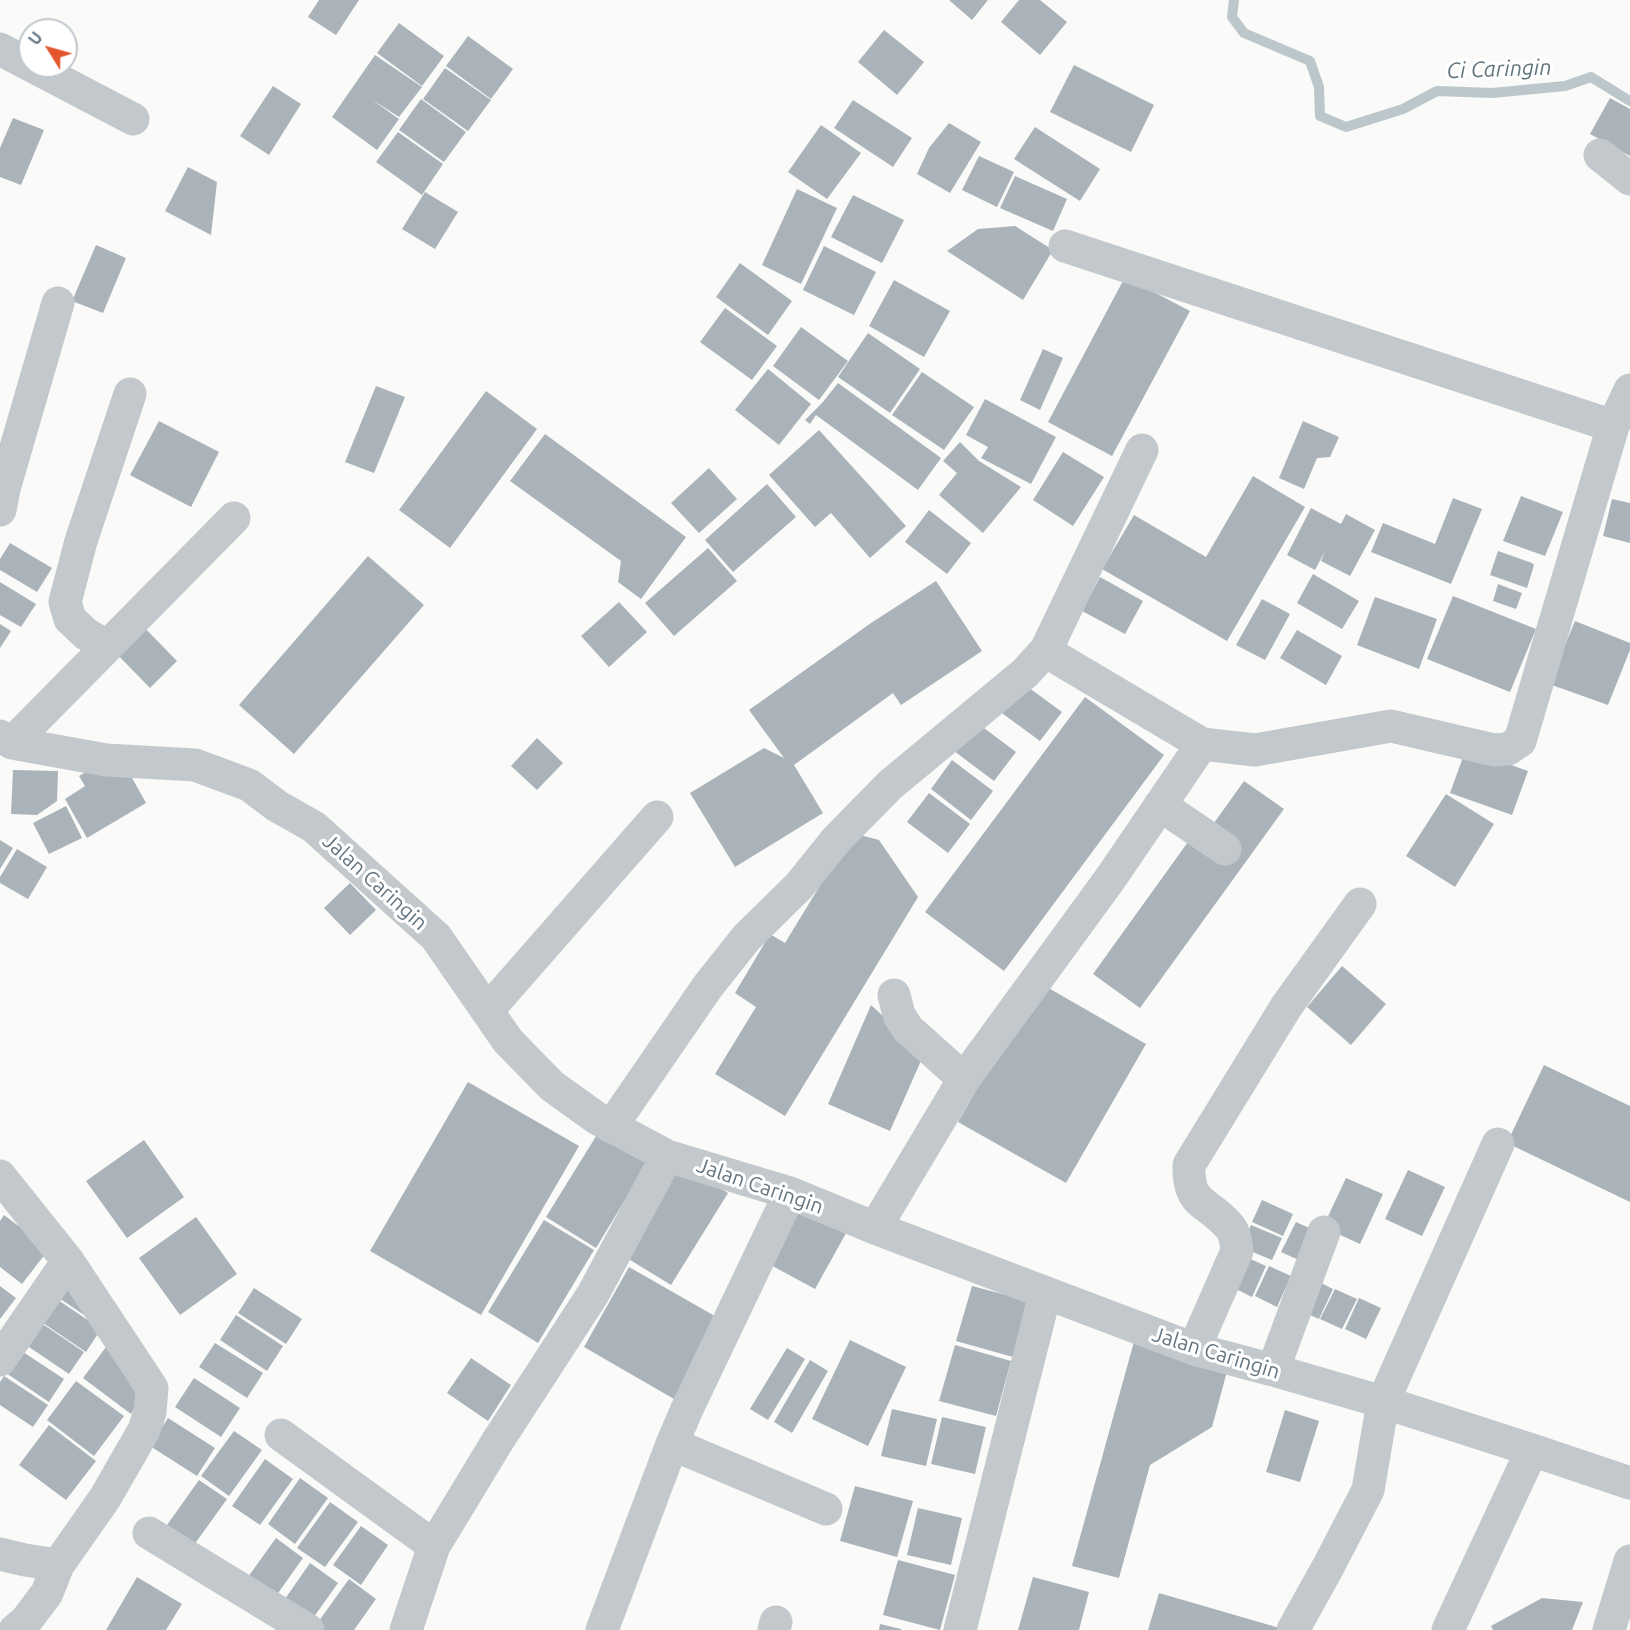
<!DOCTYPE html>
<style>
body{margin:0}
#map{position:relative;width:1630px;height:1630px;overflow:hidden;background:#fafaf8;font-family:Ubuntu,sans-serif}
canvas{display:block}
.north{position:absolute;left:18px;top:18px;width:60px;height:60px;box-sizing:border-box;background:#fff;border:2px solid #c1c8cd;border-radius:50%;rotate:307deg;font-size:16px;font-weight:700;line-height:24px;text-align:center;color:#657683}
.north::after{content:'';display:block;margin:auto;width:21px;height:27px;background:#e4572e;clip-path:polygon(50% 0,100% 100%,50% 72%,0 100%)}
</style>
<div id="map">
<canvas width="1630" height="1630"></canvas>
<div class="north">U</div>
</div>
<script>
const c = document.querySelector('canvas').getContext('2d');
c.lineJoin = 'round';
function trace(path, color, width, dash) { c.strokeStyle = color; c.lineWidth = width; c.lineCap = dash ? 'butt' : 'round'; c.setLineDash(dash || []); c.stroke(path); }
function fill(path, color) { c.fillStyle = color; c.fill(path, 'evenodd'); }
function drawText(font, color, halo, rows, align = 'center') {
  c.font = font + ' Ubuntu,sans-serif'; c.lineWidth = 6; c.setLineDash([]); c.textBaseline = 'middle'; c.strokeStyle = halo; c.fillStyle = color; for (const [text, x, y, turn = 0] of rows) {
    c.save(); c.translate(x, y); c.rotate((+turn || 0) * Math.PI / 180); c.textAlign = isNaN(turn) ? turn : align; if (halo) c.strokeText(text, 0, 0); c.fillText(text, 0, 0); c.restore();
  }
}
trace(new Path2D(`
 M1234,0L1232,17L1244,33L1310,61L1319,87L1320,116L1346,127L1403,109L1437,91L1492,93L1565,86L1591,77L1630,101`), '#bbc7cb', 10);
fill(new Path2D(`
 M319,0H359L336,35L308,17Z
 M949,0H988L972,20Z
 M1019,0H1040L1067,22L1040,55L1001,22Z
 M399,23L444,56L422,86L377,53Z
 M884,30L924,62L897,95L858,62Z
 M468,36L513,69L491,99L446,66Z
 M375,55L422,87L399,117L371,99L399,119L377,150L332,117Z
 M1074,65L1154,105L1131,152L1050,112Z
 M445,68L491,100L468,131L423,99Z
 M273,86L301,104L269,155L240,136Z
 M1610,98L1630,109V156L1590,134Z
 M421,99L466,132L444,162L399,130Z
 M853,100L912,138L893,167L834,128Z
 M13,118L44,130L21,185L0,177V148Z
 M949,123L981,142L950,193L917,174L929,148Z
 M821,125L861,153L827,199L788,172Z
 M1035,127L1100,169L1080,201L1014,159Z
 M398,132L443,164L422,195L376,162Z
 M979,156L1014,172L997,207L962,190Z
 M188,167L217,182L211,235L165,211Z
 M1015,176L1067,199L1053,231L1000,208Z
 M797,189L837,208L801,284L762,265Z
 M425,192L458,212L435,249L402,229Z
 M853,195L904,220L882,263L831,237Z
 M1015,226L1053,250L1023,300L947,251L978,229Z
 M96,245L126,258L103,313L72,301Z
 M824,246L876,272L854,315L803,290Z
 M740,263L792,301L768,335L716,297Z
 M1125,277L1190,311L1112,456L1048,422Z
 M894,280L950,311L924,357L869,326Z
 M725,308L777,346L752,380L700,342Z
 M801,327L848,361L819,400L773,366Z
 M868,333L920,369L890,413L838,377Z
 M1043,349L1063,358L1040,410L1020,400Z
 M768,369L811,404L779,445L735,410Z
 M922,372L974,407L944,450L892,415Z
 M838,383L941,458L918,490L816,415L810,424L805,420L823,402Z
 M376,386L405,397L374,473L345,462Z
 M486,391L537,429L450,548L399,510Z
 M985,399L1056,437L1031,484L981,458L988,447L966,435Z
 M159,421L219,452L191,507L130,475Z
 M1303,421L1339,437L1330,457L1317,458L1304,489L1279,478Z
 M819,430L906,526L870,558L831,513L815,527L769,475Z
 M545,434L686,537L641,599L618,582L621,561L510,481Z
 M960,442L979,461L1021,487L983,533L939,495L957,473L943,461Z
 M1063,452L1104,477L1073,526L1033,500Z
 M709,468L737,499L699,533L671,503Z
 M1253,476L1305,507L1227,641L1102,569L1134,515L1206,557Z
 M767,484L796,517L733,572L705,540Z
 M1521,496L1563,512L1545,556L1503,541Z
 M1453,498L1482,509L1451,584L1371,552L1383,523L1435,544Z
 M1612,499L1630,503V543L1603,536Z
 M1311,508L1341,524L1346,514L1375,530L1350,576L1321,561L1325,551L1315,570L1287,555Z
 M929,510L971,543L947,574L905,542Z
 M10,543L52,568L37,592L0,570V559Z
 M708,548L737,581L674,636L645,603Z
 M1498,551L1532,563L1534,565L1527,588L1490,575Z
 M368,556L424,605L294,754L239,705Z
 M1313,574L1359,601L1342,629L1297,603Z
 M1100,577L1143,601L1125,634L1082,611Z
 M936,581L982,651L901,705L893,693L794,765L823,813L735,867L690,793L764,748L784,758L749,710L871,623Z
 M0,582L36,604L21,627L0,615Z
 M1498,584L1522,593L1516,609L1493,601Z
 M1453,596L1536,629L1510,692L1427,659Z
 M1375,597L1437,619L1419,669L1357,645Z
 M1262,599L1290,614L1265,660L1236,645Z
 M619,602L647,632L609,667L581,636Z
 M138,621L177,661L150,688L111,648Z
 M1575,621L1630,643V650L1608,705L1549,684Z
 M0,624L11,631L0,648Z
 M1297,630L1342,656L1326,685L1280,658Z
 M1021,682L1062,712L1040,741L999,711Z
 M1085,697L1164,755L1004,971L925,912Z
 M976,722L1016,752L994,781L954,751Z
 M537,738L563,763L537,790L511,766Z
 M1466,749L1528,771L1512,815L1450,793Z
 M952,760L993,791L971,820L931,789Z
 M100,764L131,776L146,803L87,838L65,799L85,786L79,776Z
 M13,770L58,771L57,801L37,815L11,814Z
 M1244,781L1284,809L1140,1008L1093,974L1193,835L1226,859L1239,841L1214,823Z
 M929,793L970,824L948,853L907,822Z
 M1446,794L1494,824L1455,887L1406,856Z
 M66,806L82,838L49,854L33,823Z
 M852,833L879,840L918,897L785,1116L715,1074L756,1007L735,993L770,934L785,943Z
 M0,840L13,848L0,869Z
 M17,849L47,867L28,899L0,883V877Z
 M350,883L376,910L350,935L324,908Z
 M1342,966L1386,1004L1351,1045L1307,1007Z
 M1038,982L1146,1044L1066,1183L958,1122Z
 M871,1005L924,1054L890,1131L828,1104Z
 M1544,1065L1630,1106V1202L1507,1143Z
 M468,1082L579,1146L481,1315L370,1251Z
 M603,1125L652,1155L596,1248L546,1217Z
 M144,1140L184,1197L127,1238L86,1181Z
 M678,1163L728,1193L671,1285L622,1255Z
 M1408,1170L1445,1187L1422,1236L1385,1219Z
 M1346,1178L1383,1194L1360,1244L1323,1227Z
 M801,1200L850,1226L815,1289L767,1263Z
 M1262,1200L1293,1214L1283,1236L1252,1222Z
 M4,1215L49,1249L22,1284L0,1267V1221Z
 M196,1217L237,1274L180,1315L139,1258Z
 M544,1220L594,1250L538,1343L488,1312Z
 M1296,1222L1318,1232L1303,1262L1281,1252Z
 M1251,1225L1282,1238L1272,1260L1241,1247Z
 M1244,1256L1266,1266L1252,1297L1230,1286Z
 M1269,1266L1291,1276L1277,1307L1255,1296Z
 M629,1267L720,1319L674,1399L584,1347Z
 M1311,1278L1333,1289L1319,1319L1297,1309Z
 M64,1282L99,1325L56,1296Z
 M0,1286L16,1298L0,1319Z
 M972,1286L1029,1301L1013,1357L956,1341Z
 M254,1288L302,1319L286,1344L238,1313Z
 M1335,1289L1357,1299L1342,1329L1320,1319Z
 M1359,1298L1381,1308L1366,1339L1345,1329Z
 M58,1300L101,1329L86,1352L43,1323Z
 M236,1315L283,1346L267,1371L220,1340Z
 M41,1323L84,1352L69,1374L26,1345Z
 M1135,1338L1229,1364L1212,1427L1150,1465L1119,1578L1072,1566Z
 M850,1340L906,1367L868,1446L812,1419Z
 M215,1343L263,1373L247,1398L199,1367Z
 M955,1345L1011,1361L996,1416L939,1401Z
 M106,1347L145,1390L131,1414L83,1378Z
 M787,1348L805,1359L768,1420L750,1409Z
 M20,1350L64,1379L49,1402L6,1373Z
 M471,1358L511,1385L488,1421L447,1393Z
 M810,1360L828,1371L792,1433L774,1422Z
 M4,1376L48,1405L33,1427L0,1405V1382Z
 M194,1378L240,1408L221,1437L175,1407Z
 M76,1381L124,1416L94,1456L47,1420Z
 M892,1409L937,1419L926,1466L881,1456Z
 M1285,1410L1319,1421L1300,1482L1266,1472Z
 M942,1417L986,1427L975,1474L931,1464Z
 M168,1418L215,1448L197,1476L150,1446Z
 M49,1425L96,1461L66,1500L19,1465Z
 M234,1431L262,1450L229,1496L201,1476Z
 M265,1459L293,1479L260,1525L232,1506Z
 M300,1478L328,1498L295,1544L268,1524Z
 M199,1480L227,1499L194,1545L167,1525Z
 M855,1486L913,1501L897,1557L840,1541Z
 M330,1502L358,1522L325,1567L297,1548Z
 M918,1508L962,1518L951,1565L907,1555Z
 M361,1526L388,1545L361,1585L333,1565Z
 M276,1538L303,1558L271,1603L243,1584Z
 M898,1560L955,1575L940,1630L883,1615Z
 M310,1563L338,1583L306,1628L278,1609Z
 M137,1577L182,1604L166,1630H106Z
 M1033,1577L1089,1592L1079,1630H1018Z
 M349,1579L376,1599L354,1630H324L316,1625Z
 M1159,1593L1283,1629V1630H1148Z
 M1542,1598L1583,1602L1572,1630H1493L1491,1626Z
 M880,1624L901,1629V1630H879Z`), '#aab3b9');
trace(new Path2D(`
 M0,49L30,65
 M32,66L133,119
 M1600,155L1630,179
 M1065,246L1613,426
 M0,510L4,489L58,303
 M107,646L86,634L70,619L65,602L81,541L130,394
 M1046,650L1142,450
 M0,736L12,743L106,760L195,765L249,785L277,806L314,827L436,937L508,1041L552,1086L598,1119L667,1156L790,1193L875,1228L1194,1349L1273,1370L1383,1402L1532,1450L1630,1483
 M12,743L234,518
 M1160,805L1225,849
 M894,995L899,1015L908,1029L964,1079
 M487,1011L657,817
 M611,1127L708,986L747,937L799,886L836,840L890,785L1025,673L1046,650L1057,658L1202,744L1255,750L1391,726L1494,750L1508,749L1520,741L1613,426L1630,390
 M0,1176L68,1261
 M790,1193L687,1409L672,1444L826,1509
 M875,1228L964,1079L1110,879L1202,744
 M1194,1349L1237,1251C1236,1243 1235,1231 1228,1225C1206,1200 1188,1206 1189,1165L1286,1007L1360,904
 M0,1360L68,1261L152,1388L150,1412L144,1430L105,1498L58,1565L25,1560L0,1554
 M1273,1370L1324,1232
 M281,1435L434,1546
 M149,1533L308,1630
 M15,1630L26,1621L47,1593L58,1565
 M406,1630L434,1546L497,1442L593,1294L667,1156
 M602,1630L672,1444
 M774,1630L776,1622
 M960,1630L1045,1294
 M1293,1630L1328,1567L1368,1490L1383,1402L1498,1144
 M1448,1630L1532,1450
 M1609,1630L1630,1561`), '#c3c8cc', 33);
drawText('21px', '#657683', '#fff', [
 ["Jalan Caringin",375,882,42],
 ["Jalan Caringin",760,1186,19],
 ["Jalan Caringin",1216,1353,17]
]);
drawText('italic 22px', '#60757c', '#fff', [
 ["Ci Caringin",1499,69,-2]
]);
</script>
